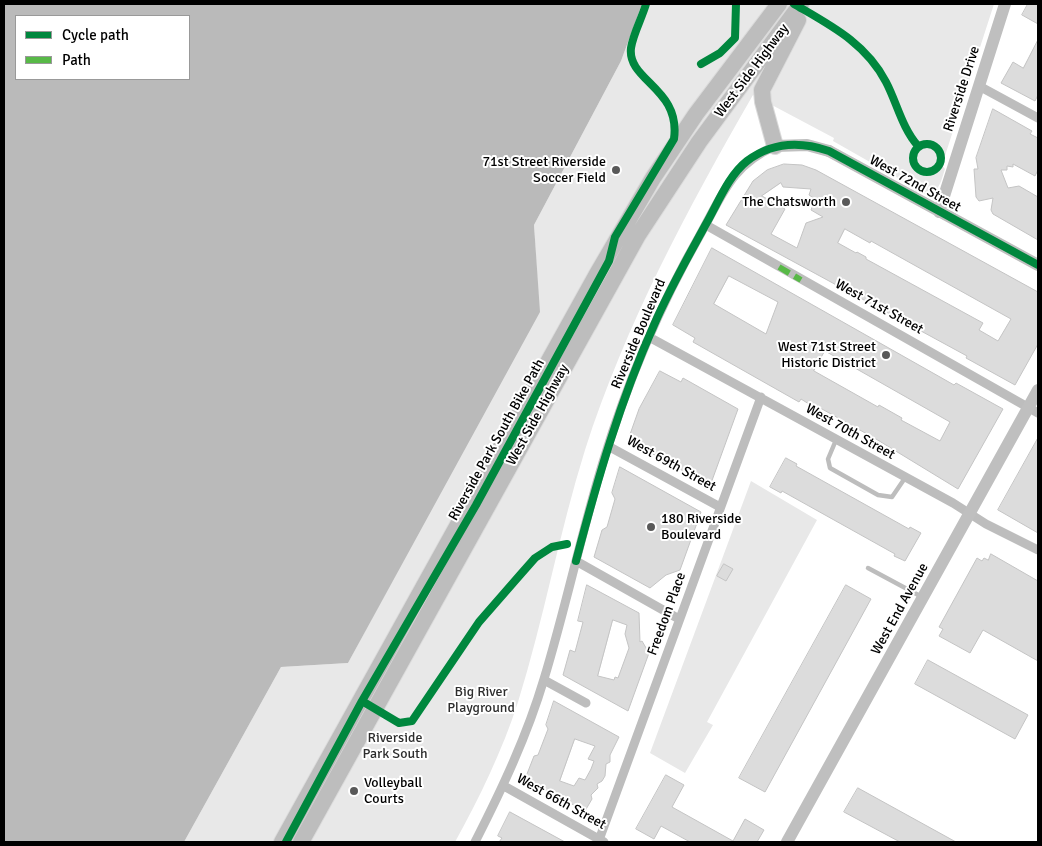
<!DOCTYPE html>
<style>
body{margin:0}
#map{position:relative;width:1042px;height:846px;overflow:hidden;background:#fff;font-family:Signika,sans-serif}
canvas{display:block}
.frame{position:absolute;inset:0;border:5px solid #000;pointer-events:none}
.legend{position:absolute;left:15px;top:15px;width:175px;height:65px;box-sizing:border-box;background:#fff;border:1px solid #999;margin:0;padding:6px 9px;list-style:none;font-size:15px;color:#000}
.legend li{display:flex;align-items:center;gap:10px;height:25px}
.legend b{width:25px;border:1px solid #999}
</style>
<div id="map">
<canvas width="1042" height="846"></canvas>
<div class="frame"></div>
<ul class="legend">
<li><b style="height:6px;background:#00873e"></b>Cycle path</li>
<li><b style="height:6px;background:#58b947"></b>Path</li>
</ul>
</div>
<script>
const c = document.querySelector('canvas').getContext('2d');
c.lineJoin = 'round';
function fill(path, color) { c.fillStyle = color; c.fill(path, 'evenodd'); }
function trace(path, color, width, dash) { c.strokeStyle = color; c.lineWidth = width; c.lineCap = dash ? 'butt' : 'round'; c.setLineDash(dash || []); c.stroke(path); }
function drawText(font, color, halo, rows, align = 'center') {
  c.font = font + ' Signika,sans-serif'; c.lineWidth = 4; c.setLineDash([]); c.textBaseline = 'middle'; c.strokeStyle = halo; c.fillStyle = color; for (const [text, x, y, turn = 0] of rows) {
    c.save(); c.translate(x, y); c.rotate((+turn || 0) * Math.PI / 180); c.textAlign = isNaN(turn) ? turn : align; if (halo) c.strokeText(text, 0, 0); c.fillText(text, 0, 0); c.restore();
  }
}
fill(new Path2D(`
 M642,4H994L942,165L945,169C941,181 938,199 920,193C915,191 913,190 912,186L833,141L834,138L753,95C687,210 626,323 585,450C559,533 544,619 518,702C503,749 479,799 455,842H184L281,667L348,663L539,308L534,225L621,61Z
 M751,481L817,520L707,722L713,725L685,773L650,753Z`), '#e8e8e8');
fill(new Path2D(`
 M4,4H642L621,61L534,225L540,312L348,663L281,667L184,842H4ZM16,16H189V79H16Z`), '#bababa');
const building = new Path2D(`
 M1028,4H1038V24L1022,15Z
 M1038,40V95L1035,101L1001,83L1013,62L1023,68Z
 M993,109L1032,131L1030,134L1038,138V170L1035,176L1013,164V167L1007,166V170H1001L1008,188L1019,186L1038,197V240L993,214L991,210L993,198L979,201L976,197L974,169H978L976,158Z
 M784,164L802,165L816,170L1038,292V344L1015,385L966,358L967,356L726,225L753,181L767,170ZM781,183L783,187L811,189L809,195L815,199L811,210L823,217L806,223L797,248L771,234L785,209L762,196ZM845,229L870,243L871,241L1011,319L998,341L979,330L983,323L866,259V257L857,252L856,253L838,243Z
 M712,248L940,377L954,385L956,383L1003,409L958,489L876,439L813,404L812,406L801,399L799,402L693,342L695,338L673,325ZM729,276L778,302L766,334L714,304ZM825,351L950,422L940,441L901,420L902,418L879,405L878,407L814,371Z
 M660,371L681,382L683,378L738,409L710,486L628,440L639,409Z
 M1038,438V533L998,510Z
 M786,458L797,464L796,466L909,529L910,527L921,533L905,561L894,556L895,554L782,491L781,493L770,487Z
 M620,467L701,512L680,570L666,575L650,588L594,557L602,530L607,527L615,499L612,493Z
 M991,554L1038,581V661L983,630L970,653L939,636L943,629L939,627L977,558L982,561L984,558L988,560Z
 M724,564L733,569L726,581L717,576Z
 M587,585L639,613L640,642L642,641L649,653L628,711L563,675L570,650L575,652L583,622L578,621ZM613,620L627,625L625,634L629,648L618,678L615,677L614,680L598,676Z
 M846,585L871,599L765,792L739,778Z
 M928,660L1028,715L1015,739L915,684Z
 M554,701L619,737L610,755V762L606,764L605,776L602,781L597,784L598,788L591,795L592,799L585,811L525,779L534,756L538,755L548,729L546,725ZM575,739L595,746L588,759L594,761L591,769L585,780L579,778L574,786L560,781Z
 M666,775L684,785L672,807L733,841L745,819L764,830L757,842H690L661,826L654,839L636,829Z
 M858,788L956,842H900L844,812Z
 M510,812L565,842H499L502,838L498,836Z`);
fill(building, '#dcdcdc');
trace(building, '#c4c4c4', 1);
const highway = new Path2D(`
 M775,146L763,102L762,90L798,20
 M282,842L597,274L653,178L696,114L779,4
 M301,842L638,235L699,142L801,4`);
trace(highway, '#dbdbdb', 18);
trace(new Path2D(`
 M836,440L828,459L830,468L878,495L892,497L905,478
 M868,568L922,597`), '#bdbdbd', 4.5);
trace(new Path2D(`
 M979,86L1038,118
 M706,225L1038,413
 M649,337L953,503L986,524L1038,550
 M608,446L720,507
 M576,561L679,619
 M544,680L586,703
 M504,786L604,842
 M599,840L761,397
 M475,842C502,789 527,736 544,679C566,607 581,534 603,462C627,383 659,307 700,235C722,196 731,165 775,146`), '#bdbdbd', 9);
trace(new Path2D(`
 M829,151L1038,265
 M939,212L1005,4
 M787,842L1038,390`), '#bfbfbf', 12);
trace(highway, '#bdbdbd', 16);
trace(new Path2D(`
 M775,146L807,145L829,151`), '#bfbfbf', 12);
trace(new Path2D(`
 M779,267L801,280`), '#58b947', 6, [12, 6]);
trace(new Path2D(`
 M794,4C830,25 866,43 886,82C897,103 902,128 918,146
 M701,64L720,53L735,38L736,4
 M913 158a14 14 0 1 1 28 0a14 14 0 1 1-28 0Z
 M576,561C597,481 620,401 654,325C669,290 688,257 706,224C718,203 728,176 747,161C772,142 800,141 829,151L1038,265
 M362,701L399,723L412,721L479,622L520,575L535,558L552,547L567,544
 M286,842L362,701L476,505L609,261L615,237L674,139C681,88 627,81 631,48C633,34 642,18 646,4`), '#00873e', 8);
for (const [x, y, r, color] of [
 [616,170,5,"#595959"],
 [846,202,5,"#595959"],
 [886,355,5,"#595959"],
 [651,527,5,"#595959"],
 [354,791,5,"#595959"]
]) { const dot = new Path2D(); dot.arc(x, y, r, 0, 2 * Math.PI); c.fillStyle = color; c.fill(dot); trace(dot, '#fff', 2); }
drawText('14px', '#000', '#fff', [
 ["West Side Highway",752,71,-53],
 ["Riverside Drive",962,89,-72],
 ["West 72nd Street",915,184,29],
 ["West 71st Street",879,307,29],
 ["Riverside Boulevard",639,334,-67],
 ["West Side Highway",538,415,-61],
 ["West 70th Street",850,432,29],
 ["Riverside Park South Bike Path",497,440,-61],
 ["West 69th Street",671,464,29],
 ["West End Avenue",900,609,-61],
 ["Freedom Place",667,614,-70],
 ["West 66th Street",561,802,29]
]);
drawText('14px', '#000', '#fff', [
 ["71st Street Riverside",606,162],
 ["Soccer Field",606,178],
 ["The Chatsworth",836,202],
 ["West 71st Street",876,347],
 ["Historic District",876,363],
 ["180 Riverside",661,519,"left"],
 ["Boulevard",661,535,"left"],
 ["Volleyball",364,783,"left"],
 ["Courts",364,799,"left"]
], 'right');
drawText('14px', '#2d2d2d', '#fff', [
 ["Big River",481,692],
 ["Playground",481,708],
 ["Riverside",395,738],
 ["Park South",395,754]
]);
</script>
